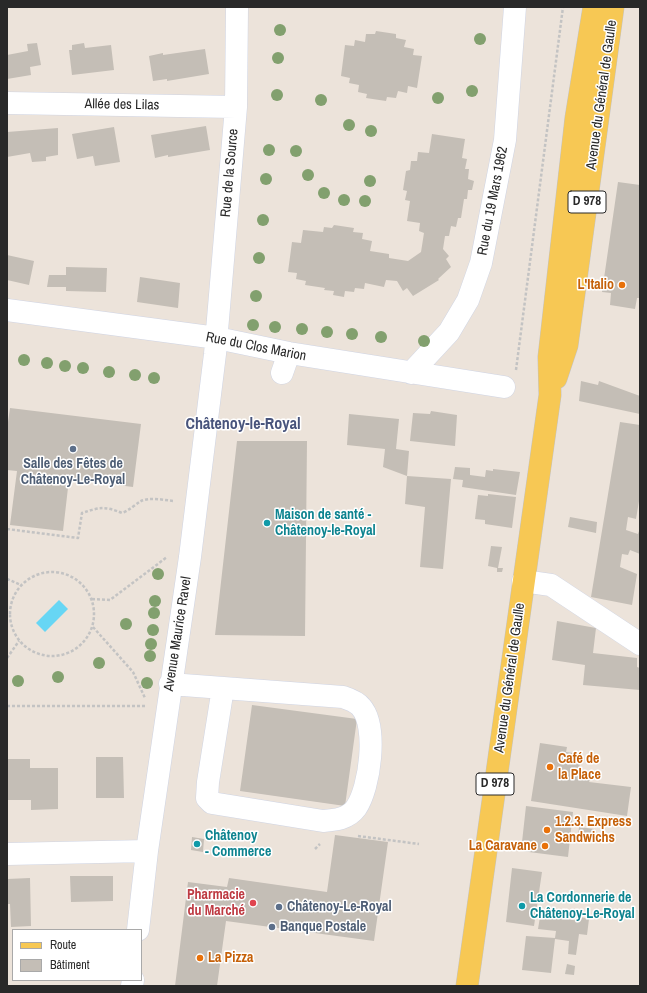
<!DOCTYPE html>
<meta charset="utf-8">
<style>
body{margin:0}
#map{position:relative;width:647px;height:993px;overflow:hidden;background:#ece3da;font-family:"Archivo Narrow",sans-serif}
canvas{display:block}
.frame{position:absolute;inset:0;border:8px solid #292929;pointer-events:none}
.legend{position:absolute;left:12px;top:929px;width:130px;height:52px;box-sizing:border-box;background:#fff;border:1px solid #a9a9a9;margin:0;padding:5px 7px;list-style:none;font-size:12px;color:#292929}
.legend li{display:flex;align-items:center;gap:8px;height:20px}
.legend b{width:20px;border:1px solid #a9a9a9}
</style>
<div id="map">
<canvas width="647" height="993"></canvas>
<div class="frame"></div>
<ul class="legend">
<li><b style="height:5px;background:#f7c854"></b>Route</li>
<li><b style="height:11px;background:#c4beb6"></b>Bâtiment</li>
</ul>
</div>
<script>
const c = document.querySelector('canvas').getContext('2d');
c.lineJoin = 'round';
function fill(path, color) { c.fillStyle = color; c.fill(path, 'evenodd'); }
function trace(path, color, width, dash) { c.strokeStyle = color; c.lineWidth = width; c.lineCap = dash ? 'butt' : 'round'; c.setLineDash(dash || []); c.stroke(path); }
function drawText(font, color, halo, rows, align = 'center') {
  c.font = font + ' "Archivo Narrow",sans-serif'; c.lineWidth = 3; c.setLineDash([]); c.textBaseline = 'middle'; c.strokeStyle = halo; c.fillStyle = color; for (const [text, x, y, turn = 0] of rows) {
    c.save(); c.translate(x, y); c.rotate((+turn || 0) * Math.PI / 180); c.textAlign = isNaN(turn) ? turn : align; if (halo) c.strokeText(text, 0, 0); c.fillText(text, 0, 0); c.restore();
  }
}
fill(new Path2D(`
 M59,600L68,609L45,632L36,623Z`), '#67d6f4');
fill(new Path2D(`
 M376,31L396,34V38L406,40L404,47L414,49L413,55L422,56L417,88L408,86L407,93L398,91L396,98L387,97L386,101L366,98L367,94L358,92L359,85L349,83L350,78L341,76L345,45L354,46L355,40L365,42L366,34H375Z
 M37,43L41,65L30,67L31,75L7,79V55L28,51L27,44Z
 M84,43L85,48L111,45L114,70L72,75L69,50H72V45Z
 M205,49L209,74L167,81V79L153,81L149,56L163,53V55Z
 M206,126L210,150L168,157V155L155,158L151,135Z
 M114,127L120,162L95,166L93,156L77,159L72,134Z
 M58,128V155L46,157V161L32,162L30,153L7,157V132Z
 M432,134L465,139L462,158L467,159L465,169H469L468,179L474,181L472,190H468L467,199H464L461,218H458L456,227L451,226L449,236H445L443,249L449,256L446,259L451,267L438,279L439,280L413,296L407,288L403,291L397,281L386,280L384,287L365,283L364,289L355,288L354,292L345,291L344,297L333,295L334,291L324,290L325,288L305,285L306,281L296,279L297,273L288,272L292,242L301,243L303,230L323,232L324,227L332,228L334,225L354,228L353,232L363,233L362,239L372,241L370,251L389,254V258L408,261L421,252L424,233L419,231L420,223L407,221L410,201L405,200L407,191L403,190L406,171L410,170L411,161H417L418,152L429,153Z
 M618,182L640,185V298H637L635,309L610,305L611,293L602,292Z
 M7,255L34,261L29,285L7,280Z
 M66,267L107,268L106,292L66,291V287H47L49,275H66Z
 M140,277L180,283L178,308L137,302Z
 M581,381L598,385L599,381L640,396V414L579,401Z
 M10,408L141,424L133,487L69,479L63,531L10,525L17,471L7,470V429Z
 M431,411L457,415L455,446L410,441L413,413L430,414Z
 M349,414L399,419L396,449L409,451L407,476L383,467L385,449L347,445Z
 M620,422L640,425V495L636,519L628,517L626,530L638,534L640,528V554L630,550L628,555L622,554L620,567L637,574L632,605L591,597Z
 M237,441H307L305,636L215,635Z
 M455,467L470,468V475L485,477L486,470L493,471V469L520,472L516,495L462,487L463,480L453,479Z
 M407,476L451,479L443,569L420,567L425,507L405,504Z
 M488,494L516,497L512,528L485,524V520L475,519L478,495L488,496Z
 M570,517L597,522L596,533L568,527Z
 M491,546L502,547L498,568H503L502,572H497V568L488,566Z
 M557,621L596,628L593,653L637,658V667L640,668V690L583,685L585,665L552,660Z
 M252,705L357,719L345,806L240,791Z
 M540,743L567,747L566,752L581,754L578,778L590,780L589,782L631,787L627,816L531,801Z
 M96,757H123L124,798H96Z
 M7,759H30V768H58V809L31,810V800H7Z
 M526,806L573,812L568,857L521,851Z
 M579,827L594,829L593,837L578,836Z
 M335,835L388,842L374,941L226,921L217,986H175L188,882L227,887L229,878L327,892Z
 M192,837L204,839L203,852L191,850Z
 M512,868L542,872L534,926L506,922Z
 M70,876H113V901L71,902Z
 M30,878L31,926L11,927L10,904H7V879Z
 M541,911L553,913L552,916L567,919L579,921L580,917L589,919L587,935L579,934L576,955L568,954L569,941L555,939L551,973L522,970L526,936L555,938L556,931L538,929Z
 M567,964L575,966L574,975L565,974Z`), '#c4beb6');
const minor = new Path2D(`
 M7,103L236,107
 M7,310L217,338L289,353L504,387
 M282,373L289,353
 M411,373L449,332L468,300L481,263L505,140L515,7
 M523,581L551,585L640,644
 M170,684L343,697C349,699 357,702 361,707C378,726 370,788 356,808C348,819 335,820 323,821L212,803L207,798L208,782L223,688
 M7,854L147,851
 M138,930L147,851L190,557L215,354L236,107L237,7
 M132,986L133,980`);
const major = new Path2D(`
 M556,378L567,345L613,7
 M467,986L550,395L549,357L576,118L594,7`);
trace(minor, '#cfd4e3', 23);
trace(major, '#c3c3c3', 23);
trace(new Path2D(`
 M516,370L563,7
 M7,529L78,538L82,513C100,507 105,506 122,513C130,510 136,504 141,501C151,497 163,500 174,501
 M10 614a42 42 0 1 1 84 0a42 42 0 1 1-84 0Z
 M7,579L21,585
 M92,599L110,600L167,557
 M93,627L133,672L145,698
 M7,658L19,641
 M7,706H146
 M358,836L419,844
 M315,849L320,844`), '#c3c3c3', 2.5, [3, 2]);
trace(minor, '#fff', 22);
trace(major, '#f7c854', 22);
c.fillStyle = '#82a06e';
for (const [x, y] of [
 [280,30],
 [480,39],
 [278,58],
 [472,91],
 [277,95],
 [438,98],
 [321,100],
 [349,125],
 [371,131],
 [269,150],
 [296,151],
 [308,175],
 [266,179],
 [370,181],
 [324,193],
 [344,200],
 [365,201],
 [263,220],
 [259,258],
 [256,296],
 [253,325],
 [275,327],
 [302,329],
 [327,332],
 [352,334],
 [381,337],
 [424,341],
 [24,360],
 [47,363],
 [65,366],
 [83,368],
 [109,372],
 [135,375],
 [154,378],
 [158,574],
 [155,601],
 [154,613],
 [126,624],
 [153,630],
 [151,644],
 [150,656],
 [99,663],
 [58,677],
 [18,681],
 [147,683]
]) { c.beginPath(); c.arc(x, y, 6, 0, 2 * Math.PI); c.fill(); }
for (const [x, y, r, color] of [
 [622,285,4,"#e8710a"],
 [73,449,4,"#5c6f8a"],
 [267,523,4,"#0f9aa8"],
 [550,767,4,"#e8710a"],
 [547,830,4,"#e8710a"],
 [197,844,4,"#0f9aa8"],
 [545,846,4,"#e8710a"],
 [253,903,4,"#e0444e"],
 [522,906,4,"#0f9aa8"],
 [279,907,4,"#5c6f8a"],
 [272,927,4,"#5c6f8a"],
 [200,958,4,"#e8710a"]
]) { const dot = new Path2D(); dot.arc(x, y, r, 0, 2 * Math.PI); c.fillStyle = color; c.fill(dot); trace(dot, '#fff', 1.5); }
for (const [x, y, w] of [
 [587,202,38],
 [495,784,38]
]) { const box = new Path2D(); box.roundRect(x - w / 2, y - 11, w, 22, 3); c.fillStyle = '#fff'; c.fill(box); trace(box, '#292929', 1); }
drawText('bold 13px', '#292929', null, [
 ["D 978",587,202],
 ["D 978",495,784]
]);
drawText('14px', '#292929', '#fff', [
 ["Avenue du Général de Gaulle",602,95,-82],
 ["Allée des Lilas",122,105,1],
 ["Rue de la Source",230,173,-85],
 ["Rue du 19 Mars 1962",493,201,-79],
 ["Rue du Clos Marion",256,347,11],
 ["Avenue Maurice Ravel",178,634,-81],
 ["Avenue du Général de Gaulle",510,678,-82]
]);
drawText('bold 14px', '#c56008', '#fff', [
 ["L'Italio",614,285,"right"],
 ["Café de",558,759],
 ["la Place",558,775],
 ["1.2.3. Express",555,822],
 ["Sandwichs",555,838],
 ["La Caravane",537,846,"right"],
 ["La Pizza",208,958]
], 'left');
drawText('bold 14px', '#4e5e75', '#fff', [
 ["Salle des Fêtes de",73,464,"center"],
 ["Châtenoy-Le-Royal",73,480,"center"],
 ["Châtenoy-Le-Royal",287,907],
 ["Banque Postale",280,927]
], 'left');
drawText('bold 14px', '#0d838f', '#fff', [
 ["Maison de santé -",275,515],
 ["Châtenoy-le-Royal",275,531],
 ["Châtenoy",205,836],
 ["- Commerce",205,852],
 ["La Cordonnerie de",530,898],
 ["Châtenoy-Le-Royal",530,914]
], 'left');
drawText('bold 14px', '#be3a42', '#fff', [
 ["Pharmacie",245,895],
 ["du Marché",245,911]
], 'right');
drawText('bold 16px', '#48547c', '#fff', [
 ["Châtenoy-le-Royal",243,425]
]);
</script>
